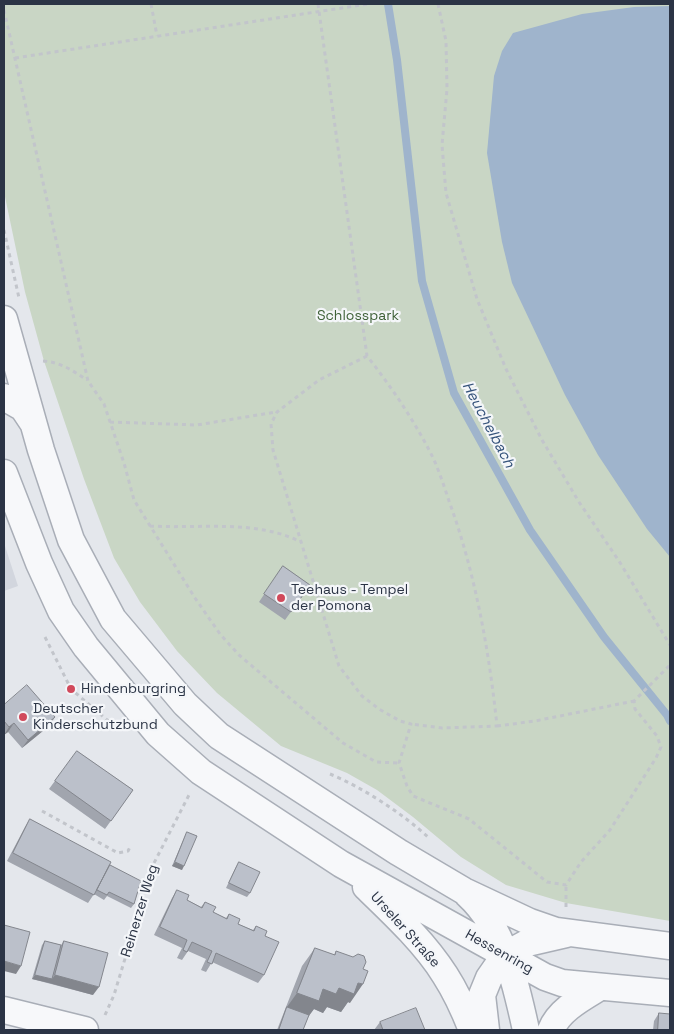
<!DOCTYPE html>
<meta charset="utf-8">
<style>
body{margin:0}
#map{position:relative;width:674px;height:1034px;overflow:hidden;background:#e4e7ec;font-family:"Space Grotesk",sans-serif}
canvas{display:block}
.frame{position:absolute;inset:0;border:5px solid #2b3445;pointer-events:none}
</style>
<div id="map">
<canvas width="674" height="1034"></canvas>
<div class="frame"></div>
</div>
<script>
const c = document.querySelector('canvas').getContext('2d');
c.lineJoin = 'round';
function fill(path, color) { c.fillStyle = color; c.fill(path, 'evenodd'); }
function trace(path, color, width, dash) { c.strokeStyle = color; c.lineWidth = width; c.lineCap = dash ? 'butt' : 'round'; c.setLineDash(dash || []); c.stroke(path); }
function drawText(font, color, halo, rows, align = 'center') {
  c.font = font + ' "Space Grotesk",sans-serif'; c.lineWidth = 4.5; c.setLineDash([]); c.textBaseline = 'middle'; c.strokeStyle = halo; c.fillStyle = color; for (const [text, x, y, turn = 0] of rows) {
    c.save(); c.translate(x, y); c.rotate((+turn || 0) * Math.PI / 180); c.textAlign = isNaN(turn) ? turn : align; if (halo) c.strokeText(text, 0, 0); c.fillText(text, 0, 0); c.restore();
  }
}
fill(new Path2D(`
 M4,543L18,586L4,591Z`), '#d2d6de');
fill(new Path2D(`
 M4,4H670V921L566,903L506,885L461,857L413,817L377,790L347,773L281,746L217,693L177,651L140,602L114,558L84,479L44,361L25,292L4,192Z`), '#c9d6c5');
fill(new Path2D(`
 M670,6V557L647,529L598,455L565,395L512,283L502,242L487,153L494,76L502,51L513,33L582,14L634,7Z`), '#9fb4cc');
trace(new Path2D(`
 M388,4L397,60L422,281L454,393L530,530L604,637L667,715L670,721`), '#9fb4cc', 8);
const minor = new Path2D(`
 M4,319L41,450L71,540L113,619L185,704L219,736L398,852L464,891L530,922L556,931L670,946
 M4,397L23,408L33,423
 M4,473L39,563L61,611L86,647L158,734L201,772L341,864L545,977L562,983L670,993
 M366,887C393,913 425,943 445,975C456,992 465,1012 472,1030
 M468,895C504,928 516,984 526,1030
 M4,1010L85,1030
 M486,1030L482,995L489,978L505,955L527,943L566,934
 M551,1030C559,1010 582,998 600,987`);
trace(minor, '#a9aeb7', 29);
trace(new Path2D(`
 M151,4L157,36
 M318,4L367,356C390,385 411,416 428,448C437,464 443,483 449,501C475,572 489,650 497,726L442,728L411,724
 M438,4L446,41L447,89L442,145L446,193L477,299L506,369L542,440L579,502L619,561L670,645
 M4,10L88,381L104,404L124,463L134,500L195,598L220,634L239,655L343,743L376,762L399,763
 M15,58L368,4
 M4,230L19,298
 M367,356L319,380L277,412L271,424L273,450L339,666L362,696L379,709L400,721L411,724L399,763L407,786L413,796L469,819L547,882L566,885L581,862L610,830L656,758L661,747L657,736L635,709L634,701L670,665
 M43,361C61,362 73,371 87,380
 M110,422L197,425L276,412
 M150,526C200,529 255,519 301,542
 M45,637L71,689L113,725
 M497,726L535,721L634,701
 M330,774C362,787 403,814 428,837
 M42,811L118,853L128,851L131,845
 M566,907V885
 M105,1015L114,995L154,863L189,795`), '#c2c5cb', 3, [4, 4]);
trace(minor, '#f7f8fa', 26);
fill(new Path2D(`
 M283,566L310,585L285,620L259,602Z
 M4,705L49,726L22,748L8,732L4,735Z
 M77,751L133,790L105,829L49,789Z
 M30,819L110,865L134,904L131,908L107,896L104,900L94,894L88,903L7,861L25,827Z
 M187,832L182,870L172,866L185,836Z
 M239,862L250,893L247,897L226,888L236,867Z
 M177,890L187,900L201,907L205,902L213,912L226,918L229,914L238,924L253,930L256,926L265,936L264,975L258,983L212,962L206,972L201,970L206,959L188,951L182,960L177,958L182,948L154,935L172,898Z
 M45,941L61,945L64,941L93,995L32,979L42,945Z
 M315,948L334,955L336,951L350,1003L348,1002L341,1012L327,1007L323,1013L314,1009L309,1015L303,1030H277L302,966Z
 M659,1013L670,1030H653L654,1021Z
 M380,1022L425,1030H374Z`), '#a1a5ae');
fill(new Path2D(`
 M55,717L49,726L22,748L28,740Z
 M14,723L8,732L4,735L9,727Z
 M175,862L184,866L182,870L172,866Z
 M4,961L21,966L16,974L4,971Z
 M35,975L52,979L49,983L32,979Z
 M55,975L99,987L93,995L49,983Z
 M358,983L363,984L350,1003L348,1002L341,1012L327,1007L323,1013L314,1009L306,1020L287,1007L297,993L323,989L339,988Z`), '#83868d');
const building = new Path2D(`
 M283,566L310,585L291,612L264,594Z
 M27,685L55,717L28,740L14,723L9,727L4,721V705Z
 M77,751L133,790L111,821L55,781Z
 M30,819L111,862L94,895L13,853Z
 M187,832L197,836L184,866L175,862Z
 M239,862L260,872L250,893L229,883Z
 M110,865L141,881L134,904L109,892L107,895L97,890Z
 M177,890L189,895L187,900L202,908L205,902L216,907L213,912L227,919L229,914L240,919L238,924L254,931L256,926L267,931L265,936L279,942L264,975L216,953L212,964L207,962L212,951L192,942L187,952L183,950L187,940L160,927Z
 M4,925L30,932L21,966L4,961Z
 M45,941L61,945L52,979L35,975Z
 M64,941L108,953L99,987L55,975Z
 M315,948L335,955L336,951L353,957L358,954L364,956L366,962L363,969L368,971L363,984L358,983L354,994L339,988L336,994L323,989L319,1001L297,993Z
 M287,1007L309,1015L303,1030H279Z
 M416,1008L425,1030H383L380,1022Z
 M659,1013L670,1014V1030H658Z`);
fill(building, '#bbc0ca');
trace(building, '#83868d', 1);
for (const [x, y, r, color] of [
 [281,598,5,"#d1495b"],
 [71,689,5,"#d1495b"],
 [23,717,5,"#d1495b"]
]) { const dot = new Path2D(); dot.arc(x, y, r, 0, 2 * Math.PI); c.fillStyle = color; c.fill(dot); trace(dot, '#f4f6f9', 2); }
drawText('14px', '#3f6138', '#f4f6f9', [
 ["Schlosspark",358,316]
]);
drawText('14px', '#2b3445', '#f4f6f9', [
 ["Teehaus - Tempel",291,590],
 ["der Pomona",291,606],
 ["Hindenburgring",81,689],
 ["Deutscher",33,709],
 ["Kinderschutzbund",33,725]
], 'left');
drawText('14px', '#2b3445', '#f4f6f9', [
 ["Reinerzer Weg",140,911,-73],
 ["Urseler Straße",405,930,48],
 ["Hessenring",499,952,29]
]);
drawText('italic 15px', '#34527a', '#f4f6f9', [
 ["Heuchelbach",488,425,62]
]);
</script>
